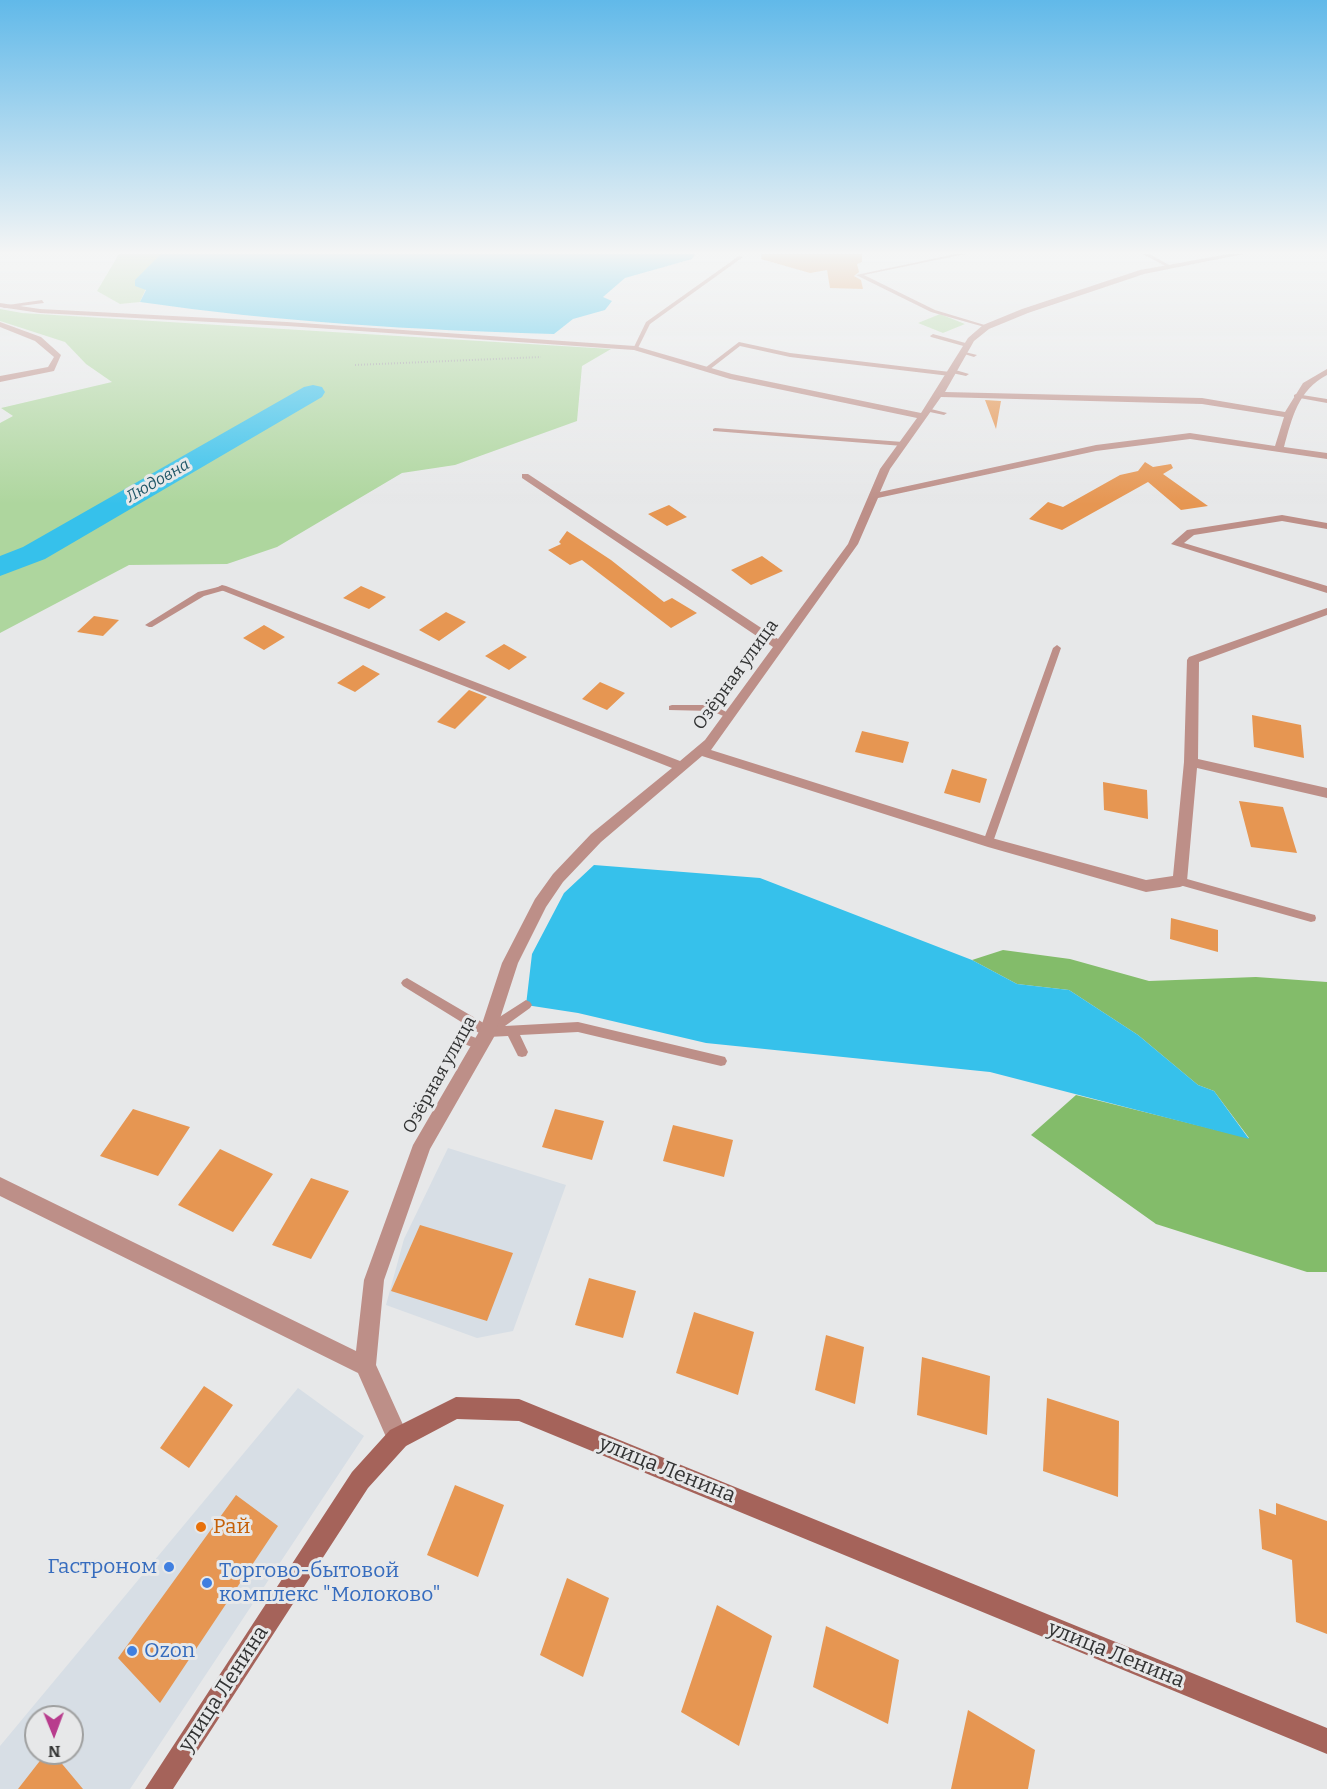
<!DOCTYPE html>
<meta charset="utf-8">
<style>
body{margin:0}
#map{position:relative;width:1327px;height:1789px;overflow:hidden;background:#e7e8e9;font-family:Bitter,serif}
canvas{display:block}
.north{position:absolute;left:24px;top:1705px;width:60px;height:60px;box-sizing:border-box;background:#e7e8e9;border:2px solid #9fa0a0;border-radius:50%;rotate:179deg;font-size:16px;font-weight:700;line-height:24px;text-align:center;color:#323333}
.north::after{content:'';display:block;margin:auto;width:21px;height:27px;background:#b83c8d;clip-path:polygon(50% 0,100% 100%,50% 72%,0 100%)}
</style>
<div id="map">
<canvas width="1327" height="1789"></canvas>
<div class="north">N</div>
</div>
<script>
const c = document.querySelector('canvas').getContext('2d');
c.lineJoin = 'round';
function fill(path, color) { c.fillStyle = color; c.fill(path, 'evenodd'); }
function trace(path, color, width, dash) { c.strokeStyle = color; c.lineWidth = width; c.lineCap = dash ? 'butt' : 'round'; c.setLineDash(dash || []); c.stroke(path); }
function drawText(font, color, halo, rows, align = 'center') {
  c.font = font + ' Bitter,serif'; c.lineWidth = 6; c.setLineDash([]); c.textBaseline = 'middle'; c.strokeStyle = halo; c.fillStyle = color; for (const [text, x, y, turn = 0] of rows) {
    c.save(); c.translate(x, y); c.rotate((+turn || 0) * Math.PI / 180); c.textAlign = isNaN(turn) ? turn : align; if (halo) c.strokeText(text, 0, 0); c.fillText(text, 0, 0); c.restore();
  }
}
fill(new Path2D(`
 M448,1148L566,1185L513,1331L477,1338L386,1305L404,1239Z
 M298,1388L364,1436L130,1789H0V1746ZM36,1717H72V1753H36Z`), '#d7dee5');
fill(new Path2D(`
 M119,254H161L140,302L120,304L97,291Z
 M0,309L22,313L611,349L582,366L577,421L455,465L402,473L277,547L227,564L129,565L0,633V423L13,416L1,408L112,382L86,364L65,342L0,321Z
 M940,314L965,324L943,333L918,323Z`), '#aed69e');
fill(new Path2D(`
 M1003,950L1070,959L1149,981L1256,977L1327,982V1272H1307L1156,1224L1031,1135L1076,1095L1249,1138L1214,1091L1198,1085L1138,1035L1069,990L1017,984L972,960Z`), '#83bc6a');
fill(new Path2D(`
 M161,254H695L692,259L625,278L603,297L612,301L605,310L573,319L554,334C415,330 278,322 140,302L146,290L135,286V280Z
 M594,865L760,878L972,960L1017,984L1069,990L1138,1035L1198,1085L1214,1091L1249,1139L990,1072L706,1043L578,1013L526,1005L532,954L564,893Z`), '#36c1eb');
fill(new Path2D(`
 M313,385L322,387L325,392L322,397L45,559L0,576V556L23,547L304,387Z`), '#36c1eb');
fill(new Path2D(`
 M762,254H862V262L857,264L859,272L854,276L861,280L863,289L830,288L827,270L810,273L761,259Z
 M985,400L1001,401L996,429Z
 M1145,462L1153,467L1171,464L1173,468L1163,474L1208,506L1181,510L1148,482L1062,530L1029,519L1048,502L1063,507L1120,475L1138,471Z
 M669,505L687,517L667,526L648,514Z
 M567,531L611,560L664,602L672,598L697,613L671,628L582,560L570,565L548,550L561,544L559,542Z
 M762,556L783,571L751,585L731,570Z
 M361,586L386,597L369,609L343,598Z
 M446,612L466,622L439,641L419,630Z
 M94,616L119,620L103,636L77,632Z
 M264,625L285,637L264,650L243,638Z
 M504,644L527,657L509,670L485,656Z
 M363,665L380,674L355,692L337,683Z
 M600,682L625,693L607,710L582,699Z
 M469,690L487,697L455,729L437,722Z
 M1252,715L1301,725L1304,758L1254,747Z
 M862,731L909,742L903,763L855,752Z
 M952,769L987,779L980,803L944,793Z
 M1103,782L1147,790L1148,819L1104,810Z
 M1239,801L1283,807L1297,853L1251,847Z
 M1171,918L1218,930V952L1170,939Z
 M133,1109L190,1127L158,1176L100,1156Z
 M555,1109L604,1121L592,1160L542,1147Z
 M673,1125L733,1140L724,1177L663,1161Z
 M220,1149L273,1174L233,1232L178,1205Z
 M311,1178L349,1191L311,1259L272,1245Z
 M420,1225L513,1253L487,1321L391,1291Z
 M589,1278L636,1291L623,1338L575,1325Z
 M694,1312L754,1332L738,1395L676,1373Z
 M826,1335L864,1347L855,1404L815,1390Z
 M922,1357L990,1376L987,1435L917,1415Z
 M204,1386L233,1405L189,1468L160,1448Z
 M1047,1398L1119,1421L1118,1497L1043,1471Z
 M455,1485L504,1505L478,1577L427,1555Z
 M236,1495L278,1526L160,1703L118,1658Z
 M1276,1503L1327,1521V1634L1296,1622L1292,1560L1262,1549L1259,1509L1276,1515Z
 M567,1578L609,1598L583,1677L540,1655Z
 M717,1605L772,1636L739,1746L681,1712Z
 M826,1626L899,1660L888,1724L813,1687Z
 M968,1710L1035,1750L1028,1789H951Z
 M46,1753H53L83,1789H18Z`), '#e69652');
trace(new Path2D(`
 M355,365L541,357`), '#999a9b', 2, [1, 2]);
fill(new Path2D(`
 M956,254H965L864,275L935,310L988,326V328L931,312L856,275Z
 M1143,254H1149L1173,267L1169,268Z
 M739,256L743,257L650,324L638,348L633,349L646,322Z
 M42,300L44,303L4,308L1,306Z
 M933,334L969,344L970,345L967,347L931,337L930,336Z
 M739,342L790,353L950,372V370L952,369L969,374L966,376L952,373V375L950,376L790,357L740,346L709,370H705V368Z
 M961,351L977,355L974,357L961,353Z
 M1296,394L1327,399V403L1294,397V395Z
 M927,408L947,413L944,415L925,411V409Z
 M715,428L903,442L906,444L903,446L713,431V429Z
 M222,586H225V590L204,596L152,627H149L145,625L198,592Z
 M1057,645L1061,648L993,842L988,846L984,845L983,842L1053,648Z
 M672,705H713L734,716L730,719L712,711L669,710V706Z
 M1180,877L1311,914L1315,915L1316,918L1315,921L1311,922L1176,884L1175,881L1176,878Z
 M407,978L487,1025L526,1000L530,1002L532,1005L530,1008L505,1026L578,1022L721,1056L725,1057L727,1061L725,1065L721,1066L578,1032L520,1035L528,1052L526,1056L522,1057L518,1056L508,1036L488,1037L484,1036L403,986L401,983L403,980Z
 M463,1033L484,1041L486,1045L484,1049L480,1050L459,1042L457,1038L459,1034Z`), '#bd8f88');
fill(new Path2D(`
 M1229,254H1243L1144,274L1028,313L989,329L974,341L945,392L1202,398L1285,412L1303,383L1327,369V375C1298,390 1292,418 1284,447L1327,453V459L1190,439L1096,451L878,498L858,544L711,750L988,837L1146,880L1173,876L1184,762L1187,660L1189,657L1327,608V615L1199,662L1198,759L1327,788V798L1197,768L1187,881L1185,885L1180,887L1146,892L988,847L702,756L601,842L563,882L546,907L518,963L494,1037L430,1149L384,1280L376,1365L409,1438L406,1446L398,1449L390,1446L358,1373L0,1196V1177L356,1351L364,1280L413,1145L480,1030L502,963L535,899L553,874L591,834L672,768L216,588L222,585L226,586L680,761L705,740L773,647L522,478V474H528L778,639L848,544L880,469L917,418L730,379L634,350L287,326L40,313L0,307V303L40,309L287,322L635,346L732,374L921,413L968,338L983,325L1022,309L1140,270ZM941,397L1202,404L1284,417L1275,446L1190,433L1096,445L880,492L890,469Z
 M0,322L41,337L61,355L54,371L0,382V376L48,367L54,357L35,341L0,327Z
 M1282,515L1327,523V529L1282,521L1194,535L1184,543L1327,586V593L1171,544L1187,530Z`), '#bd8f88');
fill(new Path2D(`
 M456,1397L519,1399L1327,1728V1754L519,1421L457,1419L406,1446L368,1488L173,1789H145L352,1472L390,1430Z`), '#a5635a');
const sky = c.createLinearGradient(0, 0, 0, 504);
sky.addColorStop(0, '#61b9e9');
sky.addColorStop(0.5, '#f4f5f5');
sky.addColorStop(1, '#f4f5f500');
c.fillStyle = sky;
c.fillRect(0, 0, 1327, 504);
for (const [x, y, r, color] of [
 [201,1527,6,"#e8710a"],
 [169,1567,6,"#3f7fe0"],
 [207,1583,6,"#3f7fe0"],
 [132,1651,6,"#3f7fe0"]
]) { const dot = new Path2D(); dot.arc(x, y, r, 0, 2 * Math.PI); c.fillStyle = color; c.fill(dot); trace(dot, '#e7e8e9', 2); }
drawText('italic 16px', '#205768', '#e7e8e9', [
 ["Людовна",158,481,-30]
]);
drawText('18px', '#323333', '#e7e8e9', [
 ["Озёрная улица",736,675,-54],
 ["Озёрная улица",440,1075,-61]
]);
drawText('21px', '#323333', '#e7e8e9', [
 ["улица Ленина",667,1470,22],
 ["улица Ленина",1116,1655,22],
 ["улица Ленина",224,1689,-57]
]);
drawText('21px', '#c56008', '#e7e8e9', [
 ["Рай",213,1527]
], 'left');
drawText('21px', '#366cbe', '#e7e8e9', [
 ["Гастроном",157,1567,"right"],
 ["Торгово-бытовой",219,1571],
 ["комплекс \"Молоково\"",219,1595],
 ["Ozon",144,1651]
], 'left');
</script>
